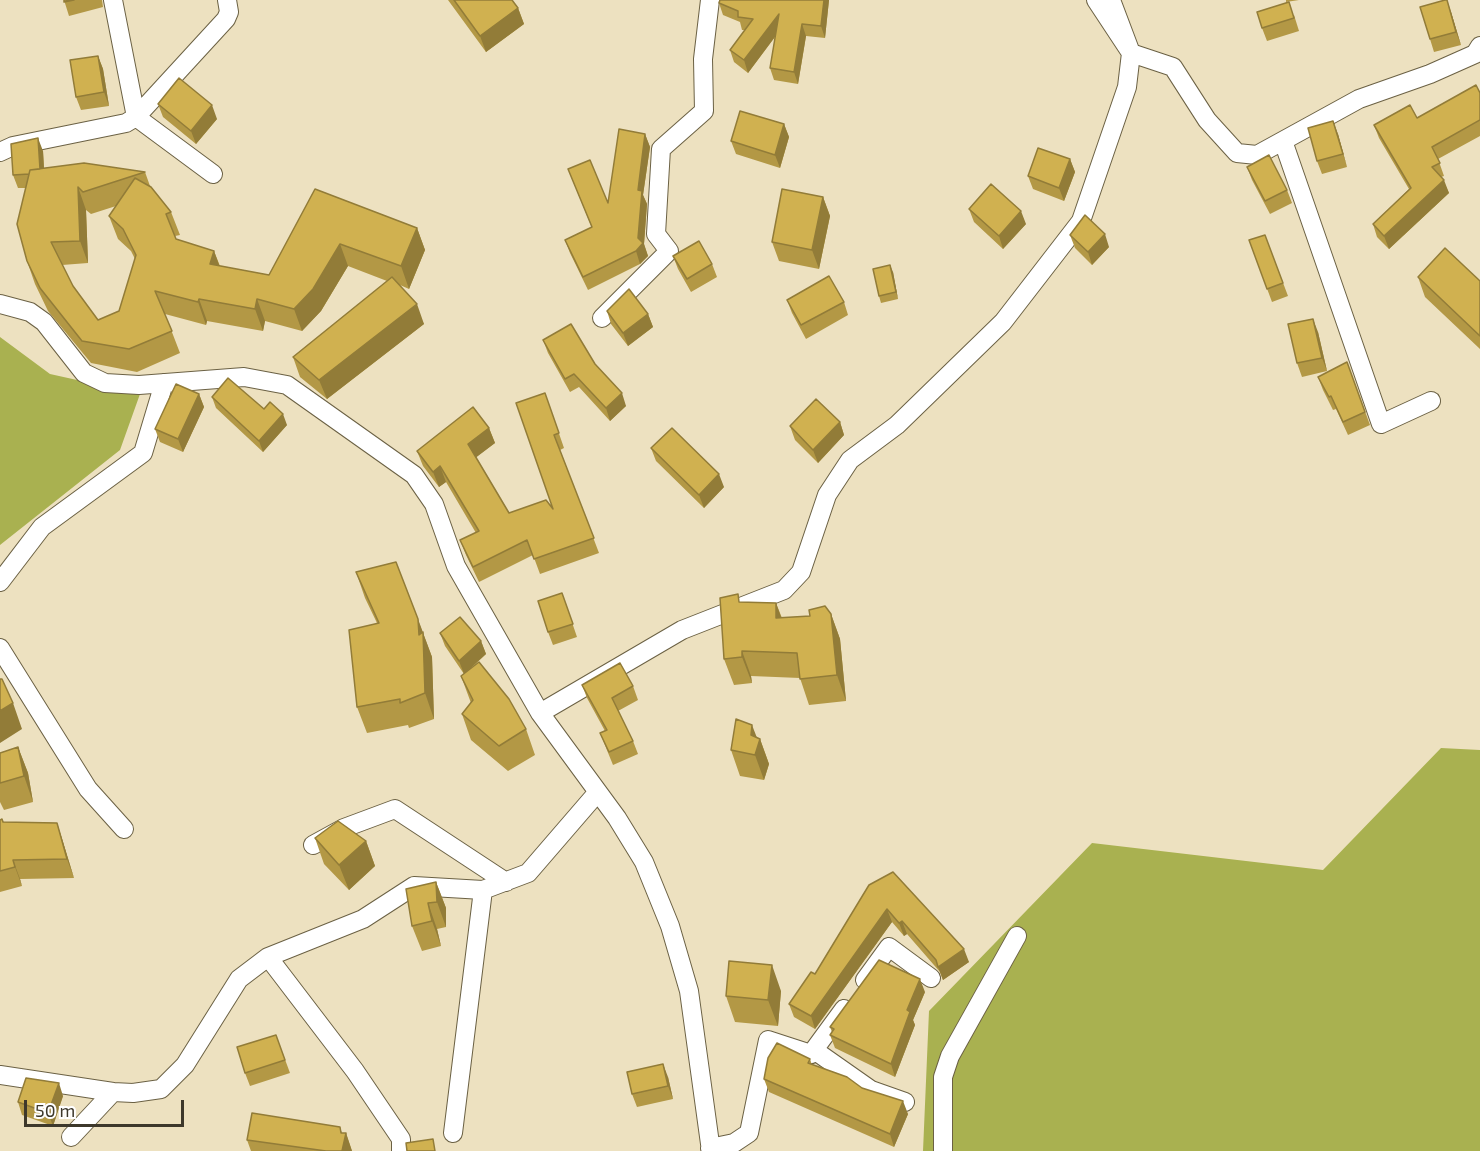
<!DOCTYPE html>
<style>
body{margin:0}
#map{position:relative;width:1480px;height:1151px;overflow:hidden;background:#ede1c0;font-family:"Exo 2",sans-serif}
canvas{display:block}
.scale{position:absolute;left:24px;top:1100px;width:160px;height:27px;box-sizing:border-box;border:3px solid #3d382b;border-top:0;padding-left:8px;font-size:18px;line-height:21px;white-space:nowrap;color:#3d382b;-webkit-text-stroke:4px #fff;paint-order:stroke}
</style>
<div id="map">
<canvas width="1480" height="1151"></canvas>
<div class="scale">50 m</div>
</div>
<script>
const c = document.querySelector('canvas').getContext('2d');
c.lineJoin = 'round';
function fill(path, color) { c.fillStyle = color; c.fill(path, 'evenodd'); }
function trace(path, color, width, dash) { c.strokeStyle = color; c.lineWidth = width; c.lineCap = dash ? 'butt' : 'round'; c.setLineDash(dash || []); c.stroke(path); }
fill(new Path2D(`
 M0,337L50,374L140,394L120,450L0,545Z
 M1441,748L1480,750V1151H923L929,1011L1092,843L1323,870Z`), '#a9b150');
const minor = new Path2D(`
 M113,0L136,117L213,174
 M1096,0L1131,53L1173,67L1207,120L1237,153L1257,155L1359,99L1430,74L1475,54L1480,46
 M1283,141L1381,424L1431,401
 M0,152L13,146L126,123L136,117L226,19L229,12L227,0
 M0,304L30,312L44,322L84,373L105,383L139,385L244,377L287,385L414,475L434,504L456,566L540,713L617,818L644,862L670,926L689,991L711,1151
 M602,318L669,251L656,234L661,149L704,111L703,59L710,0
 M0,582L42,527L143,453L164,383
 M0,648L88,789L124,829
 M540,713L682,630L784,590L801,572L827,495L850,460L897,425L1003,322L1081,221L1127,87L1131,53L1111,0
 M313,845L344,828L395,809L506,882
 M865,980L889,947L931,978
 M814,1050L871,1090L905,1102
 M0,1075L113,1092
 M453,1133L483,890L528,873L597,793
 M71,1137L113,1092L133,1093L161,1089L185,1065L239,979L268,957
 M710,1148L734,1143L749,1133L768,1040L811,1054L844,1009
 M401,1151V1139L355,1071L268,957L363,919L414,886L483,890
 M943,1151V1077L950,1056L1017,936`);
trace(minor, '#6b6144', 20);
trace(minor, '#fff', 18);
fill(new Path2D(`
 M64,0H102L103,7L69,16Z
 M448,0H512L518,8L524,24L486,52Z
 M720,0H829L825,38L806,36L798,84L774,80L770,68L775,37L748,73L734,62L730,50L745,30H742L740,22L723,15L719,3Z
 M1286,0H1299L1286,2Z
 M1451,12L1461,45L1434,52L1430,39Z
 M1294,15L1299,31L1267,41L1262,28Z
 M98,56L103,69L109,106L81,110L76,97Z
 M1480,93V136L1438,159L1444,176L1441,177L1449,193L1389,249L1377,237L1373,224L1409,189L1379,138L1374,125L1417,118Z
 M158,104L217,119L196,144L163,117Z
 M784,124L789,137L780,168L736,154L731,141Z
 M645,134L650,147L643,195L647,204L644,244L648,256L640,264L588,290L570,253L565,240L592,228L568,169L608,203Z
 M1338,134L1347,167L1322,174L1317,161Z
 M43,151L44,168L145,172L150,186L171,212L180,235L175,236L176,239L214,251L220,266L269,275L315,189L417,228L425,250L409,289L400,285L424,324L327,399L300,377L293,357L387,281L348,266L321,311L302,331L265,321L263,331L207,321L206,325L165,314L180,353L137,372L91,363L48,311L35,284L27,261L25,188H18L13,175ZM116,206L109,216L118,239L131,251L135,259L119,311L98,320L73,286L62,265L88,263L86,210L91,214Z
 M1070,159L1075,172L1064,201L1033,189L1028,176Z
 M1247,167L1287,190L1292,203L1270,214L1252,180Z
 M823,197L830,216L819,269L779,261L772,242Z
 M969,209L1026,224L1003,249L974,222Z
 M1070,235L1109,247L1092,265L1075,248Z
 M1265,235L1288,296L1272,302L1249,240Z
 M673,256L712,264L717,277L691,292L678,269Z
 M893,272L898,299L881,303L879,296Z
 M1418,277L1480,281V349L1425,297Z
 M787,300L844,302L848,315L806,339L792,313Z
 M607,311L648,314L653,327L628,346L611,324Z
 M1318,332L1327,371L1302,377L1297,363Z
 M543,340L626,406L610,421L579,387L570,392L548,353Z
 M1347,362L1370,425L1348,435L1336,409L1333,410L1323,390L1318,377Z
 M545,393L564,448L560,450L599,553L540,574L533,555L479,582L466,555L460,540L476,533L446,482L439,487L423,466L417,451L489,428L495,443L476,457L509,513L553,509Z
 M199,394L204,407L183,452L160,442L155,429Z
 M212,397L287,425L263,452L216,408Z
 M840,422L844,435L818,463L795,440L790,426Z
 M651,448L724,487L704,508L656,461Z
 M396,562L432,657L434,719L409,728L408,725L367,733L357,707L377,623L365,598L356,572Z
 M562,593L577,637L553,645L548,632Z
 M741,602L776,603L782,618L810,616L831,614L840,639L846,701L809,705L800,678L751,676L752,683L734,685L724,659Z
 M440,633L481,641L486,654L469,670L526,729L535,755L508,771L471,740L462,714L471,703L461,676L464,674L445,646Z
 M582,685L633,686L638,700L618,711L633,741L638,754L613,765L600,733L605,731L587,698Z
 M760,739L769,764L764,780L740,776L731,750Z
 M18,747L28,773L33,802L4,810L0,802V753Z
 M0,820L4,822L57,823L63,842L74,878L20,879L22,886L0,892Z
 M315,838L366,841L375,866L349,890L324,864Z
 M436,882L446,908V927L437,929L441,946L422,951L412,926Z
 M869,885L969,962L943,980L940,972L907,934L904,936L892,922L815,1029L794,1017L789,1004L815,974Z
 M781,991L778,1026L735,1022L726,996Z
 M925,992L913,1020L915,1025L895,1077L835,1048L830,1035L832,1032L830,1027Z
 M276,1035L290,1073L250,1086L245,1073Z
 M810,1059L812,1065L862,1088L908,1114L894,1147L769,1092L764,1079Z
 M668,1077L673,1099L637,1107L632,1094Z
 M63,1096L53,1126L22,1115L18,1102Z
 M342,1133H346L352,1151H251L247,1140Z`), '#b39845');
fill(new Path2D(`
 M824,0H829L825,38L821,26Z
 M1447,0L1451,12L1461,45L1456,32Z
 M518,8L524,24L486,52L480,36Z
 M779,14L783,26L748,73L744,60Z
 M802,24L806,36L798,84L794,72Z
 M98,56L103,69L109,106L104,92Z
 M212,105L217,119L196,144L191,131Z
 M1333,121L1338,134L1347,167L1343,154Z
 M784,124L789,137L780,168L775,155Z
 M645,134L650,147L643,195L647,204L644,244L648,256L640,264L636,251L638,190Z
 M38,138L43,151L45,187L40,174Z
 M1070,159L1075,172L1064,201L1059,188Z
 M1444,180L1449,193L1389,249L1384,236Z
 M78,187L86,210L88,263L80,241Z
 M823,197L830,216L819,269L812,250Z
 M1021,211L1026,224L1003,249L999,236Z
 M417,228L425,250L409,289L401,266Z
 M1105,234L1109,247L1092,265L1088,252Z
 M340,244L348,266L321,311L302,331L294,309Z
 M214,251L222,273L210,264Z
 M890,265L893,272L898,299L896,292Z
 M199,299L207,321L206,325L198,302Z
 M257,299L265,321L263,331L255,309Z
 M417,304L424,324L327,399L319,380Z
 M648,314L653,327L628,346L623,333Z
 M1313,319L1318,332L1327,371L1322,358Z
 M622,393L626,406L610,421L606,408Z
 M199,394L204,407L183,452L178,439Z
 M283,414L287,425L263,452L259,441Z
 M840,422L844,435L818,463L813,450Z
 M489,428L495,443L474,459L468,444Z
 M440,466L446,482L439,487L433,472Z
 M719,474L724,487L704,508L699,495Z
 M776,603L785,628L776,618Z
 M831,614L840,639L846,701L837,675Z
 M418,619L432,657L434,719L425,693Z
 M481,641L486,654L464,674L459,661Z
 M742,651L751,676L752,683L742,657Z
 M13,703L22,729L0,743V711Z
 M752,725L759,743L760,739L769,764L764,780L755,755L751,735Z
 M18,747L28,773L33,802L24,776Z
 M57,823L63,842L74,878L67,859Z
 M366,841L375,866L349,890L339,865Z
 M13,860L20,879L22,886L15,867Z
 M436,882L446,908V927L437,902Z
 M428,903L437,929L441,946L432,921Z
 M887,909L892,922L815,1029L811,1016Z
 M902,921L907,934L904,936L899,923Z
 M964,949L969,962L943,980L938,967Z
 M772,965L781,991L778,1026L768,1000Z
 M920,979L925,992L913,1020L915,1025L895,1077L891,1064L907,1010Z
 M663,1064L668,1077L673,1099L668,1086Z
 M59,1083L63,1096L53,1126L48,1113Z
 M903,1101L908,1114L894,1147L890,1134Z
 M340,1127L344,1140L346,1133L352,1151H342Z`), '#927c38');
const building = new Path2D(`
 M64,0H74L64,2Z
 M454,0H512L518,8L480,36Z
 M720,0H824L821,26L802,24L794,72L770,68L779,14L744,60L730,50L753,19L738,17V11L719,3Z
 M1445,0H1447L1456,32L1430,39L1420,7Z
 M1289,2L1294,18L1262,28L1257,12Z
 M98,56L104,92L76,97L70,60Z
 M179,78L212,105L191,131L158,104Z
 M1476,85L1480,93V120L1432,147L1440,163L1432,167L1444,180L1384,236L1373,224L1411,188L1374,125L1410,105L1417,118Z
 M740,111L784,124L775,155L731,141Z
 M1333,121L1343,154L1317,161L1308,128Z
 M619,129L645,134L638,190L642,191L638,238L643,243L636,251L583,277L565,240L592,227L568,169L590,160L608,203Z
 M38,138L40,169L30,170L29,174L13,175L11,144Z
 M1038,148L1070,159L1059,188L1028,176Z
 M1269,155L1287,190L1265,201L1247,167Z
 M84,163L145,172L83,192L78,187L80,241L51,242L73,286L98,320L119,311L136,255L123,229L109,216L135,178L151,187L171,212L166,214L176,239L214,251L210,264L269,275L315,189L417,228L401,266L340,244L313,289L294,309L257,299L255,309L199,299L198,302L155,291L172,331L129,349L82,341L40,288L27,261L17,224L30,170Z
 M991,184L1021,211L999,236L969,209Z
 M782,189L823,197L812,250L772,242Z
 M1085,215L1105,234L1088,252L1070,235Z
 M1265,235L1283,283L1267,289L1249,240Z
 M699,241L712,264L687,279L673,256Z
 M1445,248L1480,281V336L1418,277Z
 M890,265L896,292L879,296L873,269Z
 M829,276L844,302L801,325L787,300Z
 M392,277L417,304L319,380L293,357Z
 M629,289L648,314L623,333L607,311Z
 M1313,319L1322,358L1297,363L1288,324Z
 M571,324L595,364L622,393L606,408L574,374L565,379L543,340Z
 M1347,362L1365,412L1343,422L1331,396L1329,397L1318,377Z
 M228,378L264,409L270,402L283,414L259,441L212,397Z
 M176,384L199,394L178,439L155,429Z
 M545,393L559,433L554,435L594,538L534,559L527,540L473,567L460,540L479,531L440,466L433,472L417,451L473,407L489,428L468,444L509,513L546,500L553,509L516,403Z
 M816,399L840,422L813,450L790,426Z
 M672,428L719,474L699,495L651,448Z
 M396,562L418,619L419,635L423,632L425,693L400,703V699L357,707L349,630L379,623L356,572Z
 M562,593L573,624L548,632L538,601Z
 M738,594L739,602L776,603V618L810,616L809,610L825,606L831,614L837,675L800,679L797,653L742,651V657L724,659L720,598Z
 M460,617L481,641L459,661L440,633Z
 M479,662L509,699L526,729L499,746L462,714L473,700L461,676Z
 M620,663L633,686L612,698L633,741L609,752L600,733L607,730L582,685Z
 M0,679H2L13,703L0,711Z
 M736,719L752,725L751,735L760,739L755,755L731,750Z
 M18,747L24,776L0,783V753Z
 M2,819L3,822L57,823L67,859L13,860L15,867L0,871V820Z
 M338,821L366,841L339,865L315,838Z
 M893,872L964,949L938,967L936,960L902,921L899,923L887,909L811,1016L789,1004L811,972L815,974L869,885Z
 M436,882L437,902L428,903L432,921L412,926L406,889Z
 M879,960L920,979L907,1010L910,1012L891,1064L830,1035L834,1029L830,1027Z
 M729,961L772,965L768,1000L726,996Z
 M276,1035L285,1060L245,1073L237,1047Z
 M777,1043L810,1059L808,1063L847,1077L862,1088L903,1101L890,1134L764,1079L768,1058Z
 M663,1064L668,1086L632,1094L627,1072Z
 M26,1078L59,1083L48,1113L18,1102Z
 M252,1113L340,1127L341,1133H346L342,1151H326L247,1140Z
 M433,1139L435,1151H407L406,1143Z`);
fill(building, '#d0b150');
trace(building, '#927c38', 1.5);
</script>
